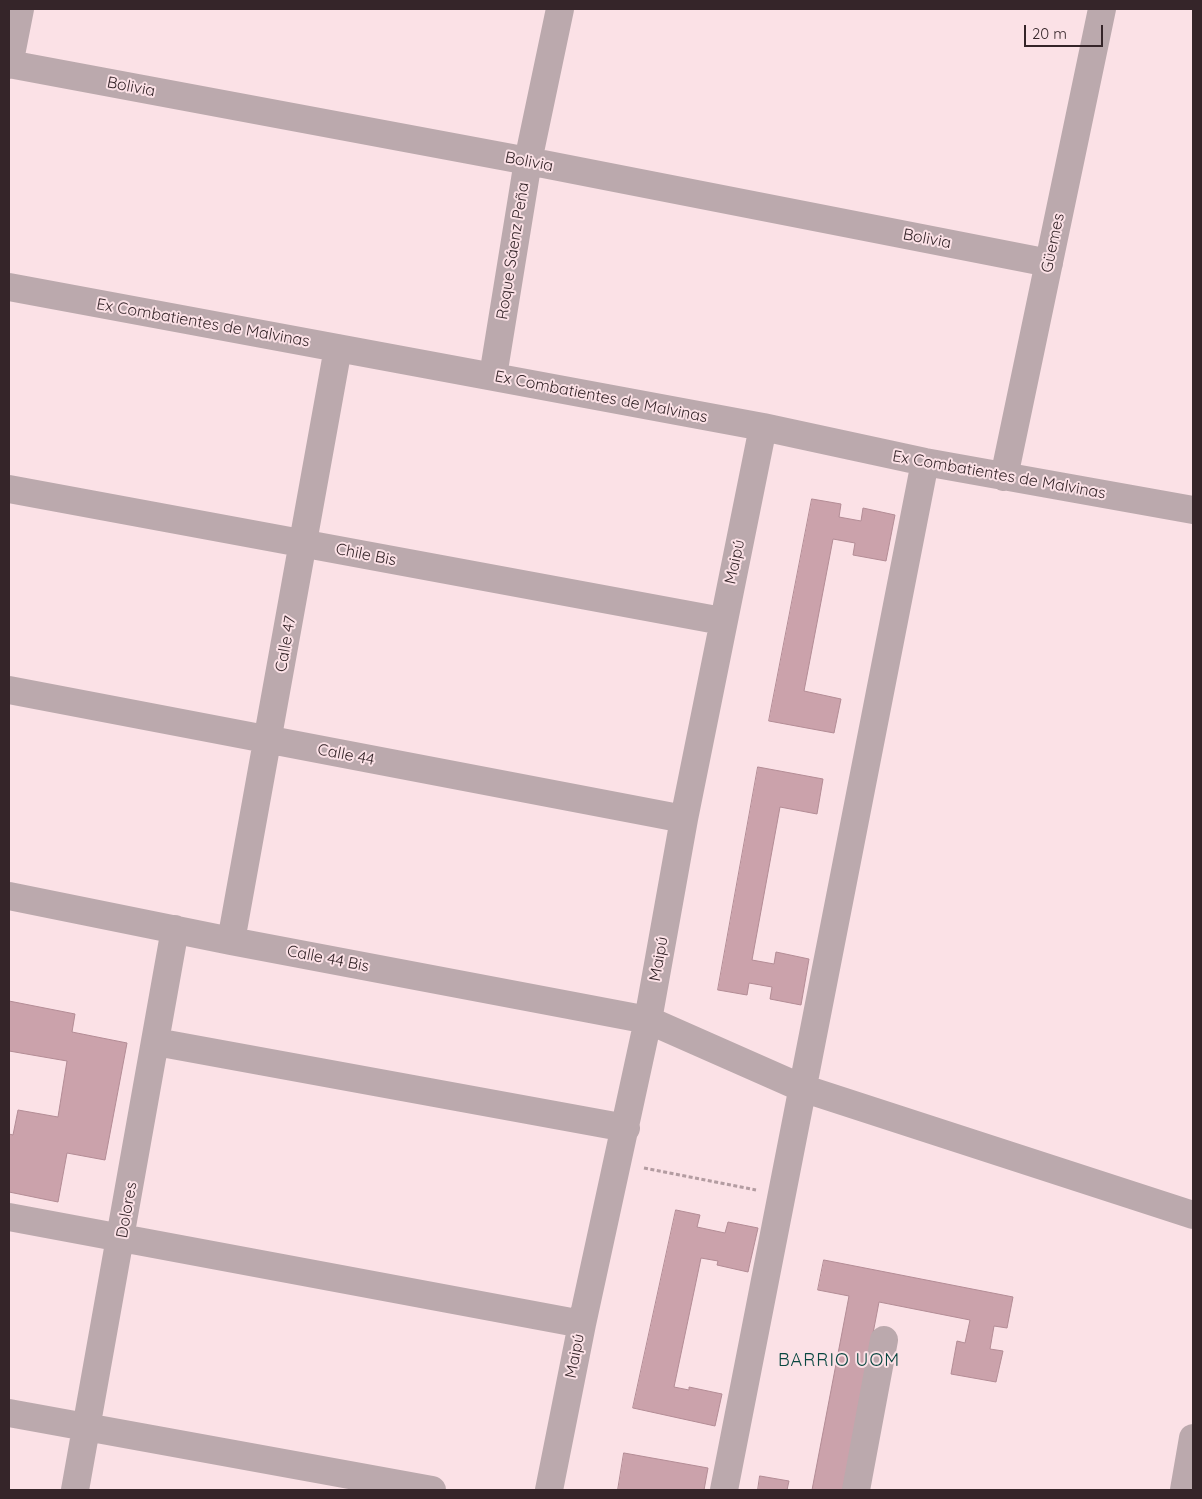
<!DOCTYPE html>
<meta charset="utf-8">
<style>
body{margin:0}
#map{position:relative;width:1202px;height:1499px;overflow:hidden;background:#fbe1e6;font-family:Quicksand,sans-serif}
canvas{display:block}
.frame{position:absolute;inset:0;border:10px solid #352529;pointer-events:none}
.scale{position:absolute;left:1024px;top:25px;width:79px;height:22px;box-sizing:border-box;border:2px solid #352529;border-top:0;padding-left:6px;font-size:15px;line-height:18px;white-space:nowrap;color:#352529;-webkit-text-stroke:4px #fbe1e6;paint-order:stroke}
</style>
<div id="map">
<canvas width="1202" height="1499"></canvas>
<div class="frame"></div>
<div class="scale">20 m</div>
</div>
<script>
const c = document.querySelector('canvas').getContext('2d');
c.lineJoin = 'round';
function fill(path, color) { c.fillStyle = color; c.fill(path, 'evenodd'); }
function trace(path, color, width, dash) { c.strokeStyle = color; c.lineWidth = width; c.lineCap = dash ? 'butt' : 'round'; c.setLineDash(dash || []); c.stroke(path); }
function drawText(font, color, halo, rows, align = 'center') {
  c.font = font + ' Quicksand,sans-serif'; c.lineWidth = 4; c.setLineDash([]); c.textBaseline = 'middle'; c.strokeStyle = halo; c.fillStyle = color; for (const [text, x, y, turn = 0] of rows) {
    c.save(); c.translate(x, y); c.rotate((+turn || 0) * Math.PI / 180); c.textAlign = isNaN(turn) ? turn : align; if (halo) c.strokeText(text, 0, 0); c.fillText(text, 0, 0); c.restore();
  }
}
const building = new Path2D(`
 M812,499L841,504L839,517L861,521L863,508L895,515L886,561L853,555L855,543L833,539L804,691L841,699L834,733L769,721Z
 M758,767L823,779L817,814L780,807L752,960L774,964L776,952L809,959L801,1005L770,999L772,987L749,983L747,995L718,990Z
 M9,1001L75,1014L72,1032L127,1043L105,1160L67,1153L58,1202L9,1192V1134L13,1135L18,1110L58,1117L67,1061L9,1051Z
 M676,1210L700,1215L697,1227L725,1233L728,1222L758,1228L748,1272L717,1265L718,1261L701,1258L674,1387L689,1390V1387L722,1394L715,1426L633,1408Z
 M824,1260L1013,1297L1007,1328L994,1326L990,1349L1003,1351L996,1382L951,1374L957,1341L965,1343L970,1320L879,1302L843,1490H812L849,1296L818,1290Z
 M624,1453L708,1468L704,1490H618Z
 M760,1476L789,1481L787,1490H758Z`);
fill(building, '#cba2ab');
trace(building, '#b38c95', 1);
trace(new Path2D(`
 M644,1168L756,1190`), '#b39ca1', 3, [4, 2.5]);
trace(new Path2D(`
 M9,64L528,161L1049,263
 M9,65L20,9
 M9,287L763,427L925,462L1193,510
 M493,376L528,161L560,9
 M1004,477L1102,9
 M9,489L722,621
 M9,690L684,819
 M9,896L231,941L648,1020L802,1088L1193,1215
 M231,941L338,348
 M156,1042L626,1128
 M9,1217L582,1324
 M9,1413L432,1490
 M75,1490L175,929
 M549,1490L582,1324L648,1020L684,819L763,427
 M724,1490L925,462
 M856,1490L884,1340
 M1184,1490L1193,1438`), '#bba9ad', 28);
drawText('16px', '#352529', '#fbe1e6', [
 ["Bolivia",131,87,11],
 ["Bolivia",529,162,11],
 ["Bolivia",927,239,11],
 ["Güemes",1053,243,-78],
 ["Roque Sáenz Peña",513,251,-81],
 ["Ex Combatientes de Malvinas",203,323,10],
 ["Ex Combatientes de Malvinas",601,397,11],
 ["Ex Combatientes de Malvinas",999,475,10],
 ["Chile Bis",366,555,11],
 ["Maipú",735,562,-78],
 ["Calle 47",286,644,-80],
 ["Calle 44",346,755,11],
 ["Calle 44 Bis",328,959,11],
 ["Maipú",659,959,-80],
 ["Dolores",127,1210,-80],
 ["Maipú",575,1356,-79]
]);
c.letterSpacing = '1px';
drawText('18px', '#094740', '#fbe1e6', [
 ["BARRIO UOM",839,1361]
]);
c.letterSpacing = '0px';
</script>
